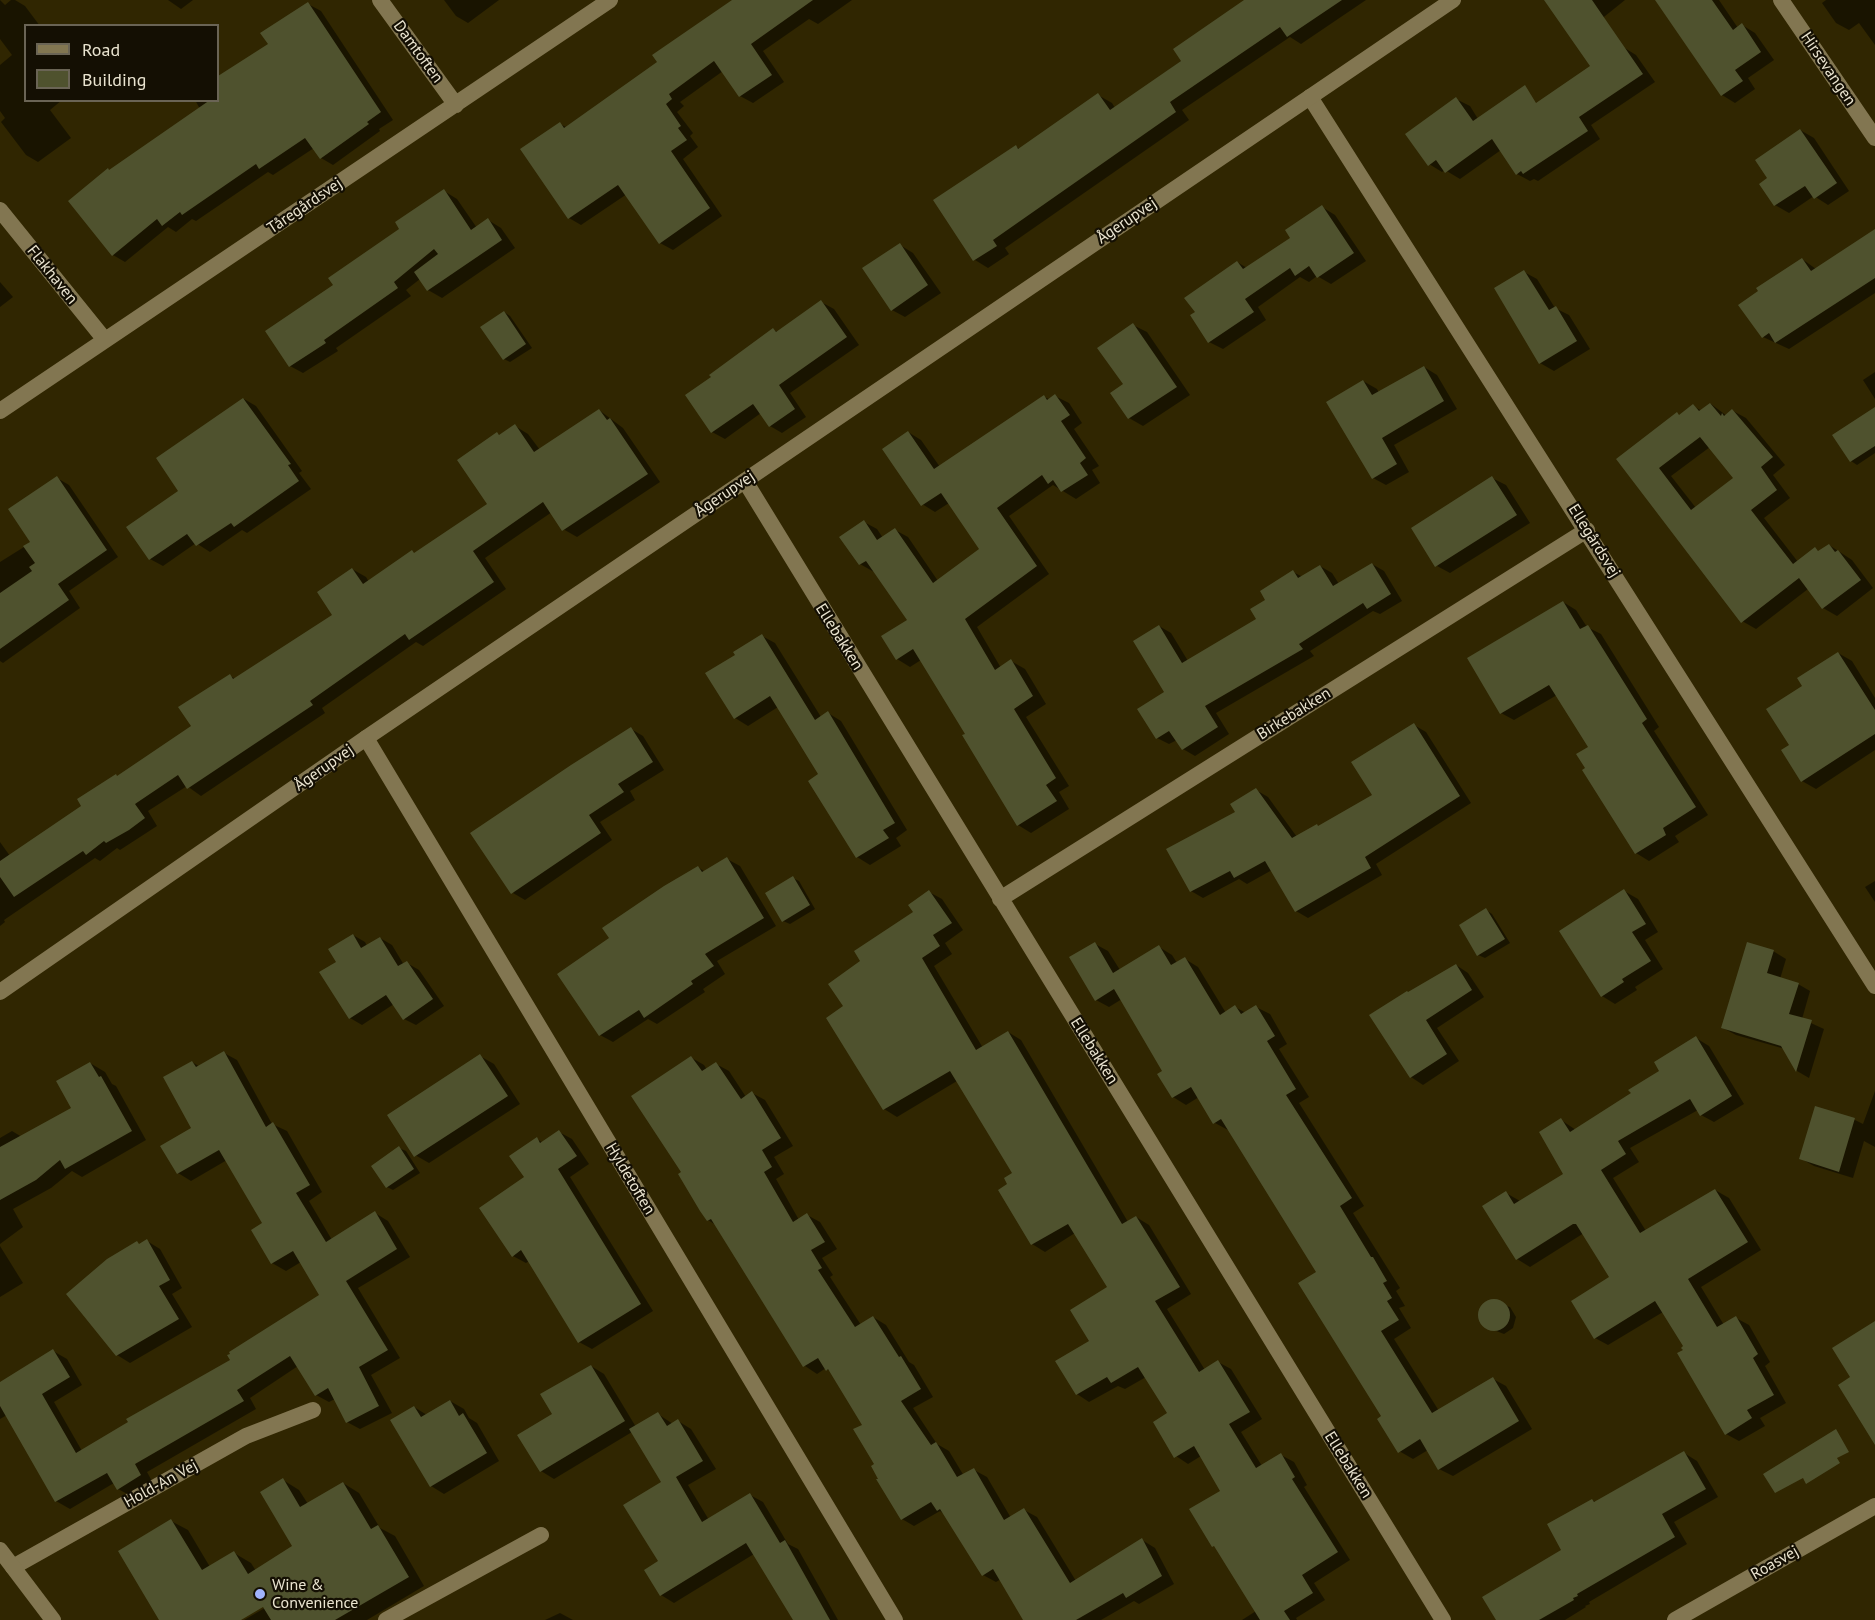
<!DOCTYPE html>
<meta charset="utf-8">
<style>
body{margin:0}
#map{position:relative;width:1875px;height:1620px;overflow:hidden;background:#302601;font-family:"PT Sans",sans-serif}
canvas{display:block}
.legend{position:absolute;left:24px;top:24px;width:195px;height:78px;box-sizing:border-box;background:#140f03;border:2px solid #6a6455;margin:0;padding:8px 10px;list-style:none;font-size:18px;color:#eae4d0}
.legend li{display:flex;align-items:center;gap:12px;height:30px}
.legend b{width:30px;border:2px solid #6a6455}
</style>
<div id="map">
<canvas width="1875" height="1620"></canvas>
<ul class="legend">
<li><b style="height:8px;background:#827651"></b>Road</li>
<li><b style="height:16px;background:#4f522e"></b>Building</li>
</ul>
</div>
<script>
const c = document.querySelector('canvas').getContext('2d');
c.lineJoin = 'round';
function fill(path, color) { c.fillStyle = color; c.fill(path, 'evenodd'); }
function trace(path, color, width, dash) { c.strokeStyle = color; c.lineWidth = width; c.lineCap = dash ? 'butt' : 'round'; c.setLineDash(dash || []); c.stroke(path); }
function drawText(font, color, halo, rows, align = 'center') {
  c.font = font + ' "PT Sans",sans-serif'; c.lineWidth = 4.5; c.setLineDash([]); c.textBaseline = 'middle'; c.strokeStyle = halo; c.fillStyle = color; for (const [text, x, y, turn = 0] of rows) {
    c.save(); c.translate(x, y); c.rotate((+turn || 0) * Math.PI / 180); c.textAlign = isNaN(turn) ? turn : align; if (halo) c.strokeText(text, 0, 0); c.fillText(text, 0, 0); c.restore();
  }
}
fill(new Path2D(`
 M0,0L5,5L11,0H15L25,6L40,26H26V100H62L50,110L71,138L38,162L26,155L1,122L5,118L0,111V65L12,55L0,39Z
 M168,0H193L181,9Z
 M444,0H499L468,23L456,16Z
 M735,0H852L818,24L809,19L763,51L784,82L753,103L740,96L723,71L680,102L684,106L677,112L693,133L690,136L698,147L683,159L722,216L673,250L660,243L627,194L581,225L569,218L560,124L566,127L659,62Z
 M1267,0H1366L1301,44L1290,37L1182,110L1189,120L1005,248L1009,254L988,268L975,260L935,201L1016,147L1020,149L1098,95L1112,103L1115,108Z
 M1554,0H1625L1579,37Z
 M1692,0H1719L1738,28L1742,25L1755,33L1774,60L1748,78L1755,89L1735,103L1722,95Z
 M1826,0H1875V45L1859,23L1849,30L1836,23L1822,3Z
 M308,4L321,11L393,120L379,129L380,131L333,165L321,158L314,148L273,175L268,172L196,221L192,219L176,232L168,227L125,262L113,255L110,171L200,109L195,100H218V78L270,45Z
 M1623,47L1636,55L1655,82L1591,125L1600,139L1538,181L1534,179L1530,181L1517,174L1501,150L1460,179L1445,170L1442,172L1429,164L1456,99L1470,106L1478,119L1511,123Z
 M1800,130L1814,138L1849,191L1828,205L1814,196L1789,213L1775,205L1769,178Z
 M444,191L457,199L477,228L488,220L501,228L515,248L442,298L428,290L420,279L406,290L411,296L336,348L338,351L303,373L290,366L335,285Z
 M1322,207L1335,215L1366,261L1331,284L1317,276L1309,282L1300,277L1258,307L1266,320L1223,349L1209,342L1237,262L1247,268L1292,239Z
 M1875,239V293L1789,349L1763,337L1802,259L1816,269Z
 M900,245L913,253L941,293L905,317L892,310Z
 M1524,272L1537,279L1555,308L1569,315L1590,349L1554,371L1540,363Z
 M0,282L13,297L0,307Z
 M821,302L834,309L859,345L790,393L806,417L782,433L770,426L761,413L725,439L712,432L713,377L773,330L778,332Z
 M504,312L510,316L532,348L510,362L504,359Z
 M1133,325L1147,332L1190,395L1143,426L1129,418L1125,385Z
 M1424,367L1437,375L1457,409L1394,445L1409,472L1386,485L1373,478L1363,381L1377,389L1379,393Z
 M1875,372V399L1863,380Z
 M1055,396L1069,403L1082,423L1074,429L1099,466L1092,470L1100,483L1076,499L1053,485L1009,516L1049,574L977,627L1001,668L1011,661L1025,669L1046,704L1026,717L1069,786L1059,792L1069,809L1031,833L1018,825L967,734L921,660L910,667L897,659L909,620L874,572L860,564L864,522L877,529L883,538L895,530L908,537L938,581L981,550L949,503L935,512L922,504L908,432L921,440L940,467L1044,397L1049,399Z
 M244,399L256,406L302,471L299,473L311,489L247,533L242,530L210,552L196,543L163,566L150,559L180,491Z
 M1711,404L1727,416L1733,411L1746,418L1785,465L1773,475L1790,498L1764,518L1798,562L1815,549L1820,552L1829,545L1852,560L1873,588L1837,616L1823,608L1808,589L1756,629L1742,621L1618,459L1693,406L1702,411ZM1710,447L1736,478L1696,508L1671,476Z
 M599,410L623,428L660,482L577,537L563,529L552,512L485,558L506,589L423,646L416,642L322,708L325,713L201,796L187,786L148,811L157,826L120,850L117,848L100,861L95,858L4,920L5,922L0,926V842L10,856L83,806L118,777L193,727L230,676L236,679L334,616L352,569L366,577L369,582L412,552L415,554L489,504L498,434L501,436L515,426L528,434L540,450Z
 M1875,425V453L1857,465L1851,461Z
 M57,478L69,485L118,557L69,591L80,608L3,663L0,661V562L32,542Z
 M1492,478L1506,485L1530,523L1450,573L1437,566Z
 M1372,564L1384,571L1402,601L1380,614L1373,611L1310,651L1314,656L1216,713L1229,734L1195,756L1183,749L1177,740L1169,744L1157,738L1166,692L1159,626L1171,633L1188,661L1258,619L1267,600L1293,572L1303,577L1320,566L1332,573L1339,584Z
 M1563,602L1576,610L1587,627L1601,634L1659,727L1654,731L1708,815L1675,836L1679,842L1649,861L1636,853L1587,769L1590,747L1557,695L1514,720L1501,713Z
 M762,636L775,643L821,717L828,713L841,721L907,830L896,838L901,846L870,865L857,857L820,775L778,707L748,726L735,718L737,656Z
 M1838,653L1852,661L1875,698V750L1816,789L1802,781L1783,751L1791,745L1804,687Z
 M1414,725L1426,732L1471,803L1376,864L1382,875L1308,918L1296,911L1272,870L1247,884L1239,879L1203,898L1191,891L1237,812L1256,790L1268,797L1297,837L1319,827L1374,796Z
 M631,729L643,736L664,770L630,791L635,800L600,822L612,840L525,900L513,893Z
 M727,859L740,866L776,926L717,961L725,974L703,989L705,992L657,1024L648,1019L613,1042L600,1035L611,938L698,867L705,872Z
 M793,878L799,881L815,909L790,924L783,921Z
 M1875,881V902L1865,887Z
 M1624,891L1638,899L1658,932L1645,940L1663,969L1635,987L1637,990L1615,1004L1602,996Z
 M929,892L942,899L963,930L945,943L952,954L934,966L983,1048L1008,1032L1021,1040L1128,1222L1136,1217L1149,1225L1191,1294L1167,1309L1205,1370L1218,1362L1231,1369L1262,1419L1241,1432L1262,1466L1281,1455L1294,1462L1307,1485L1304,1487L1350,1560L1314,1583L1325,1600L1296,1618L1297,1620H1242L1256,1611L1222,1491L1201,1456L1188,1464L1176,1456L1169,1414L1146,1377L1125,1389L1118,1386L1089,1402L1077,1394L1109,1288L1075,1233L1045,1252L1032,1244L1009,1184L1014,1173L957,1081L897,1117L884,1109L845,1007L862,961L915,912Z
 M1486,910L1492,914L1510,943L1485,958L1478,955Z
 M353,935L365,942L367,946L380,938L392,945L404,965L407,963L419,970L444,1006L416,1025L404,1019L394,1004L362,1025L350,1018L338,962Z
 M1095,944L1108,951L1120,970L1159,947L1172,955L1177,963L1185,959L1198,967L1226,1013L1235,1007L1246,1013L1256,1007L1270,1014L1287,1044L1279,1049L1309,1097L1299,1103L1364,1206L1353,1213L1400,1288L1396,1291L1405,1306L1399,1308L1411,1328L1394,1339L1439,1411L1493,1379L1506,1386L1532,1429L1453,1476L1439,1469L1428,1450L1413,1459L1399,1451L1319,1273L1230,1129L1228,1130L1215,1123L1199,1097L1186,1105L1173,1097L1164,1072L1122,999L1109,1007L1096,1000Z
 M1773,951L1786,959L1780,979L1798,984L1810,991L1802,1019L1824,1029L1809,1078L1797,1071L1785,1049L1736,1035L1723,1028Z
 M1456,965L1468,973L1484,997L1437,1028L1459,1061L1423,1085L1411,1077L1409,994Z
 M1696,1038L1709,1046L1744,1104L1714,1122L1701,1115L1698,1110L1630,1148L1639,1162L1613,1178L1646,1231L1715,1190L1729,1198L1761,1250L1701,1287L1724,1325L1736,1318L1749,1325L1770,1362L1765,1366L1786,1403L1760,1418L1765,1426L1739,1441L1726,1434L1685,1350L1686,1347L1663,1312L1608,1345L1595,1338L1611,1278L1584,1233L1530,1267L1517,1259L1506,1193L1520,1201L1565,1175L1561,1120L1576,1130L1633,1094L1661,1072Z
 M224,1053L237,1060L272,1124L287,1131L322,1192L309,1201L332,1240L375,1213L388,1221L410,1257L358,1288L400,1358L371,1375L392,1413L360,1429L347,1422L335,1399L329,1402L316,1395L298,1366L250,1398L256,1409L147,1472L153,1483L131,1496L118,1489L114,1483L70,1509L56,1501L7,1415L0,1419V1384L53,1351L67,1359L82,1385L54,1402L82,1451L232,1360L321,1296L301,1262L286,1271L272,1263L253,1231L264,1224L227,1160L191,1181L178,1173L193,1129L192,1062L200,1067Z
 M480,1056L494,1064L520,1104L429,1163L415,1155Z
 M692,1058L704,1065L707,1070L716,1064L729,1071L746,1097L752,1093L765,1100L793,1146L774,1157L784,1174L776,1179L799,1220L807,1215L820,1222L837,1249L822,1258L833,1275L830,1277L861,1325L873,1317L886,1325L909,1362L914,1365L933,1397L913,1408L937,1444L949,1451L964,1476L974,1470L987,1477L1011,1518L1024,1510L1037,1517L1076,1581L1142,1540L1155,1548L1174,1584L1139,1604L1134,1601L1101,1620H1025L1001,1579L996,1582L983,1575L944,1514L940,1511L914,1526L902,1519L876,1465L864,1425L832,1373L826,1368L817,1374L805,1366L716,1225L708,1220L683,1173Z
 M90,1063L105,1072L112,1084L116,1086L146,1140L82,1177L72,1171L51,1188L13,1209L23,1227L0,1244V1138L12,1131L22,1137L73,1109Z
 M1875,1091V1147L1864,1141L1853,1178L1814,1166L1800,1158L1816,1108L1855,1120L1863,1124Z
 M559,1132L572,1139L589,1164L570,1177L653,1311L592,1349L579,1342L529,1261L526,1263L513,1256L537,1139L543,1143Z
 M399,1148L406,1151L420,1173L393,1190L387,1187Z
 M147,1241L160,1249L182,1288L172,1294L192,1327L130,1363L117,1355L137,1243L140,1245Z
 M0,1246L23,1283L0,1297Z
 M1492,1301L1510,1307L1516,1317L1513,1328L1504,1334L1486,1327L1479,1318L1482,1307Z
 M591,1366L604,1374L636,1427L658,1414L673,1424L678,1421L691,1429L716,1469L688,1485L709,1520L750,1495L763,1502L788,1544L798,1549L838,1620H795L754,1554L674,1603L661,1595L663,1483L632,1432L554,1479L541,1471L554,1414Z
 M450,1401L464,1409L469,1418L477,1423L499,1461L444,1494L431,1486L414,1407L427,1415Z
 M1684,1453L1697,1461L1718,1497L1674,1522L1687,1544L1589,1602L1590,1604L1585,1606L1586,1607L1565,1620H1498L1563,1550L1592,1500L1597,1503Z
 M283,1480L299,1490L308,1504L343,1483L359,1493L380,1528L395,1536L424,1586L367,1620H244L270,1605L269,1602L238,1620H160L171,1521L188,1530L210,1567L234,1553L251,1563L256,1571L294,1546Z
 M560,1613L573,1620H545Z`), '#0007');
fill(new Path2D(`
 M732,0H813L751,44L772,75L739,97L714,61L669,94L672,99L666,104L681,126L678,128L687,140L671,151L710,208L659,244L618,185L568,219L520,149L560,122L564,128L657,62L652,55Z
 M1244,0H1342L1287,37L1280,27L1170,102L1176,112L993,240L997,246L973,261L933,200L1016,145L1018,149L1098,93L1110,110L1181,61L1173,49Z
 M1544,0H1592L1643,74L1579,117L1588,131L1523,174L1521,171L1516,175L1492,139L1445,173L1436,160L1428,166L1405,134L1456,97L1473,121L1525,85L1536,103L1590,66Z
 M1655,0H1712L1733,30L1742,23L1761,52L1735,70L1743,81L1721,96Z
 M308,2L381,112L367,122L369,124L320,159L305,138L259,169L256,164L182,215L180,212L162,226L157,219L112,256L68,201L108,168L109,170L210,100H218V76L268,44L260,33Z
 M1800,129L1837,183L1814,199L1805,186L1774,206L1759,184L1767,178L1755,160Z
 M444,189L471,230L488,218L502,240L427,291L414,272L438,254L434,249L394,282L398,288L324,340L326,343L289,367L265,331L333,285L328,278L399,229L395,222Z
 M1322,205L1354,253L1317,278L1309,266L1295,276L1290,268L1245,299L1254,312L1208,343L1190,315L1195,312L1184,298L1237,261L1243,269L1290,238L1285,230Z
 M1875,229V278L1775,343L1769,333L1762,338L1738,305L1758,291L1756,288L1802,258L1811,271Z
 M900,243L928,285L891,311L862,268Z
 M1524,270L1549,310L1556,306L1577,341L1539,364L1494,288Z
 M821,300L847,337L779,385L795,409L769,427L753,404L711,433L685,395L711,377L709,375L773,328L776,332Z
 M504,311L526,344L503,360L480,327Z
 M1133,323L1177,387L1128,419L1110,393L1123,384L1097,348Z
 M1424,366L1444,401L1382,438L1397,464L1372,479L1326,402L1363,380L1372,395Z
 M1055,394L1070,415L1061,421L1086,458L1080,463L1088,475L1061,492L1053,480L1048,484L1042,475L997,508L1037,566L965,619L995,670L1011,659L1033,696L1014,709L1056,778L1046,785L1057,801L1017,826L962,735L965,734L913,649L896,660L881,636L907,620L866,561L859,565L839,537L864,520L877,540L895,528L933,583L979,549L941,493L921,506L882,449L908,431L934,469L1044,395L1047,400Z
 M243,398L291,464L288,465L299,481L234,527L231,523L196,546L187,534L149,560L126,527L178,491L156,458Z
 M1710,403L1721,416L1722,413L1724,416L1732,409L1773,457L1761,467L1777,490L1751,510L1793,564L1815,547L1818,551L1829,544L1835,552L1838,550L1861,580L1822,609L1799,578L1741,623L1616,459L1677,412L1679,415L1693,404L1699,411ZM1700,437L1733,478L1691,510L1659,468Z
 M1875,407V446L1850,462L1832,435Z
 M599,409L607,420L610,418L648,474L562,531L543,502L473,551L494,582L409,640L405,634L310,701L313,705L187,789L178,775L135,804L145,818L129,830L106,843L104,841L86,855L83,851L14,897L0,877V861L81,806L77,799L116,774L117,776L191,726L178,707L230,674L233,679L332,615L317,592L352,568L363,584L412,550L414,553L487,504L457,460L497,432L499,435L515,424L534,452Z
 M57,476L107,550L58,584L69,600L0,649V593L32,571L29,567L35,563L23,546L30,542L8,509Z
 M1492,476L1517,515L1435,567L1411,528Z
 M1372,563L1391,594L1367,609L1363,603L1299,644L1303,649L1205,706L1218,727L1182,750L1169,731L1156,739L1137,709L1164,692L1133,641L1159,625L1182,663L1256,619L1250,609L1265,600L1260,591L1293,570L1298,578L1320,565L1333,586Z
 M1563,601L1580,629L1588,625L1647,719L1642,723L1696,807L1663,828L1666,835L1635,854L1582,770L1585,768L1576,754L1588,747L1549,685L1500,714L1467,658Z
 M762,634L815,720L828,711L895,823L883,830L889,838L856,858L808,781L818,774L770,696L734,719L705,673L735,655L733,652Z
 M1838,652L1875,710V734L1801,782L1781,750L1789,745L1766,709L1802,686L1797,678Z
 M1414,723L1460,796L1365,857L1371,868L1295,912L1265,861L1234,878L1230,871L1190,892L1166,849L1235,812L1230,804L1256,788L1292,838L1317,824L1318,826L1372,795L1351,762Z
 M631,727L653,762L618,784L624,792L589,815L601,833L511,894L470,833L571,765Z
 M727,857L764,918L705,954L714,966L691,981L693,984L644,1018L639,1010L599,1036L557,974L609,938L602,928L664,886L698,866L702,872Z
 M793,876L810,905L782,922L765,893Z
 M1624,889L1646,924L1632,932L1651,961L1622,979L1624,982L1601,997L1559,931Z
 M929,890L952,923L933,935L940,946L922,958L976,1050L1008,1031L1122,1224L1136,1216L1180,1287L1155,1301L1199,1372L1218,1360L1250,1412L1229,1424L1256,1468L1281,1453L1295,1477L1292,1479L1338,1552L1302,1575L1313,1593L1284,1611L1290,1620H1260L1214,1546L1212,1547L1189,1509L1220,1491L1194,1446L1174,1458L1153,1422L1167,1413L1138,1367L1111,1383L1107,1377L1076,1395L1055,1361L1089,1341L1070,1310L1107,1287L1068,1224L1031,1245L998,1190L1007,1184L1004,1178L1012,1173L950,1071L883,1110L826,1018L843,1006L828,984L860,961L854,951L913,912L908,905Z
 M1486,908L1505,939L1477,956L1459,925Z
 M353,934L361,948L380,937L398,966L407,961L433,999L403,1020L386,995L349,1019L319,972L336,962L328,949Z
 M1095,942L1113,973L1159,945L1171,965L1185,957L1220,1015L1235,1005L1241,1014L1256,1005L1275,1036L1267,1041L1296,1089L1286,1095L1352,1198L1340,1206L1371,1257H1373L1387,1281L1383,1283L1392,1298L1387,1301L1399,1320L1381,1331L1432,1413L1493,1377L1519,1421L1438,1470L1420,1439L1398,1453L1377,1419L1381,1416L1298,1283L1316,1272L1221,1119L1213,1124L1191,1087L1172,1098L1157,1074L1162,1071L1114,989L1095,1001L1069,957Z
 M1747,942L1774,950L1767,973L1799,983L1789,1014L1812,1020L1796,1072L1781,1046L1721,1028Z
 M1456,964L1472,990L1426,1020L1447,1054L1410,1078L1369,1015L1407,991L1408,992Z
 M1696,1036L1732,1096L1700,1116L1690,1099L1618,1141L1626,1154L1601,1170L1640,1233L1715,1189L1748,1242L1688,1279L1717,1327L1736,1316L1758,1354L1753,1358L1774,1395L1747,1410L1752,1418L1725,1435L1677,1353L1683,1350L1681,1348L1683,1346L1655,1301L1594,1339L1571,1301L1609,1277L1576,1224H1573L1516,1260L1482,1206L1506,1191L1514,1204L1563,1174L1539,1132L1561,1118L1570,1132L1631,1093L1628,1090L1659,1071L1654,1062Z
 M224,1051L266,1127L273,1122L310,1185L296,1193L326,1242L375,1211L397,1249L346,1281L388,1350L359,1367L379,1406L346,1423L328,1388L315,1396L290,1356L237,1390L244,1401L135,1464L141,1475L117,1490L107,1473L55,1502L0,1406V1382L53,1349L70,1377L42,1394L76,1453L128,1422L126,1419L230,1360L227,1355L230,1354L229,1352L319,1295L293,1251L271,1264L251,1230L262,1223L219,1150L177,1174L160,1146L191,1128L163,1077L192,1061L196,1067Z
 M480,1054L508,1096L414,1157L387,1115Z
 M691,1056L702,1071L716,1062L741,1099L752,1091L781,1138L762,1150L772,1167L764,1172L793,1222L807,1213L825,1242L811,1250L822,1268L818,1270L855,1327L873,1316L899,1357L901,1356L921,1389L901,1401L931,1445L936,1442L957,1477L974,1468L1004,1520L1024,1508L1070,1583L1142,1538L1162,1576L1126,1598L1123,1593L1076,1620H1023L993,1569L982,1576L940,1509L937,1511L931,1502L901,1520L876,1479H878L871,1466L874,1464L853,1429L862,1425L828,1369L826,1371L818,1358L803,1367L711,1219L707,1221L700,1211L678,1174L681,1172L631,1096Z
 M90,1062L99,1077L101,1076L132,1131L65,1169L60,1160L36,1180L0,1200V1147L71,1108L56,1081Z
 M1815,1106L1855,1118L1839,1172L1799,1159Z
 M559,1130L577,1156L558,1169L641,1304L578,1343L521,1250L512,1257L479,1208L524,1177L509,1156L537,1137L540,1143Z
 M399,1146L414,1169L386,1188L371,1166Z
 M147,1239L170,1280L159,1286L179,1319L116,1356L66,1294L107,1259L137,1241L139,1244Z
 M1478 1315a16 16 0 1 1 32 0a16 16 0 1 1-32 0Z
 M1875,1321V1445L1838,1385L1850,1377L1832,1348Z
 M591,1365L625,1421L540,1472L517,1435L552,1414L540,1394Z
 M450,1400L459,1416L463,1413L487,1453L430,1487L390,1420L414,1406L421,1417Z
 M658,1412L667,1426L678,1419L703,1461L676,1477L702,1522L750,1493L780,1543L785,1540L830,1620H793L746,1543L660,1596L644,1570L658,1561L623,1505L661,1482L629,1429Z
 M1836,1429L1849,1452L1837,1458L1840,1463L1806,1484L1803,1478L1775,1493L1763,1474Z
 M1684,1451L1706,1489L1662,1514L1675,1537L1577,1594L1578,1596L1573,1598L1574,1600L1539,1620H1496L1482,1597L1561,1550L1547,1524L1592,1499L1594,1502Z
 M283,1478L300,1507L343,1482L371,1529L378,1525L409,1577L335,1620H271L263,1607L241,1620H159L118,1551L171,1519L202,1570L234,1551L248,1574L292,1546L260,1492Z`), '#4f522e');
trace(new Path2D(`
 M386,1620L541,1535`), '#827651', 16);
trace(new Path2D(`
 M380,0L456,105
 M1781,0L1875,138
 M1310,97L1875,986
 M0,210L105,340
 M0,411L610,0
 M745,481L1443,1620
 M366,738L895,1620
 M1000,899L1587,530
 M13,1567L246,1436L313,1410
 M1675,1620L1875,1506`), '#827651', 16);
trace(new Path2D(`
 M0,992L366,738L1453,0
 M0,1550L53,1620`), '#827651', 16);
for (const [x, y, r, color] of [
 [260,1594,6,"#a0b3fd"]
]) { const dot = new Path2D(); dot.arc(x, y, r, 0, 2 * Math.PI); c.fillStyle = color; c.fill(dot); trace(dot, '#140f03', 2); }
drawText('16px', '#eae4d0', '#140f03', [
 ["Damtoften",418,52,54],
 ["Hirsevangen",1828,69,56],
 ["Tåregårdsvej",305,206,-34],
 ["Ågerupvej",1127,221,-34],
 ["Flakhaven",52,275,51],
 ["Ågerupvej",725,494,-34],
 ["Ellegårdsvej",1594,541,58],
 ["Ellebakken",839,637,58],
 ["Birkebakken",1294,714,-32],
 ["Ågerupvej",324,768,-35],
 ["Ellebakken",1094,1051,58],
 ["Hyldetoften",630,1179,59],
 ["Ellebakken",1348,1465,58],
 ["Hold-An Vej",161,1484,-29],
 ["Roasvej",1775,1563,-30]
]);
drawText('16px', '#eae4d0', '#140f03', [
 ["Wine &",272,1585],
 ["Convenience",272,1603]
], 'left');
</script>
